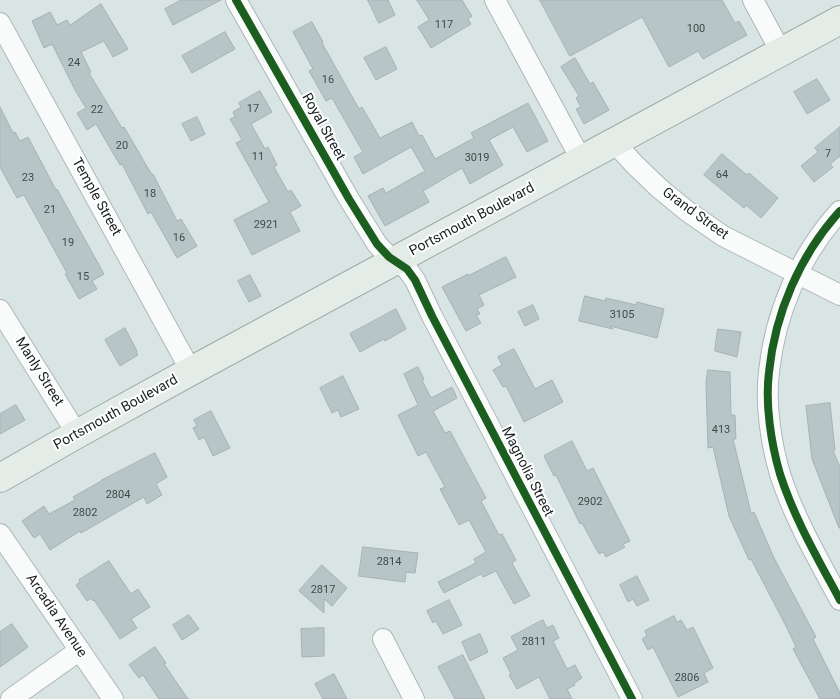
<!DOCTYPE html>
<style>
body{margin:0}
canvas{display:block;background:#d9e5e4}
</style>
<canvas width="840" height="699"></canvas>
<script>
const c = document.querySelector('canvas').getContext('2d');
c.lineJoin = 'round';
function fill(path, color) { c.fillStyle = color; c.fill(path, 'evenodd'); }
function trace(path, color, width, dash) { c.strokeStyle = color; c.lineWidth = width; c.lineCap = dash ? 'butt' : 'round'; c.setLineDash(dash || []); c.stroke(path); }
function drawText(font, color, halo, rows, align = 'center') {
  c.font = font + ' Roboto,sans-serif'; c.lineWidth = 4; c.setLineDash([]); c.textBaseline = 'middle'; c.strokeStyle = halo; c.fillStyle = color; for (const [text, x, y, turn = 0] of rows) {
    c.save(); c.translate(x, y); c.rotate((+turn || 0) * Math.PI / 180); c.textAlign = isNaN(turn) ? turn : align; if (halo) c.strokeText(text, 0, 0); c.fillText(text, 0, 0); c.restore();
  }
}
const building = new Path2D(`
 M181,0H221L173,25L165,9Z
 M368,0H388L395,15L379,23Z
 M417,0H462L472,16L468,19L471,24L431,48L418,27L429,20Z
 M540,0H722L735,23L739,21L747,35L703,59L698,51L669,67L642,17L570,56Z
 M101,4L128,49L113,57L104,41L81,52L91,72L89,73L122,128L124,127L152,175L153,174L177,221L181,219L197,246L177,258L151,212L148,214L122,164L120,165L96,124L87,130L77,113L86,108L75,90L52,44L44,48L32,21L50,12L57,25L67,20L70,25Z
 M312,22L323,42L322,43L359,109L362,107L380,138L412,122L419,136L422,135L435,159L474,138L471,133L528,103L548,141L527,152L513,127L489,140L503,165L470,184L462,168L423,191L429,202L385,226L368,196L383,188L386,193L425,171L411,147L363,174L354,157L363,152L332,98L326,101L309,71L313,69L293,32Z
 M225,32L235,49L192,73L182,56Z
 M386,47L397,69L376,80L364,58Z
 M575,58L590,84L593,82L609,110L584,124L576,109L581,107L576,98L579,96L561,67Z
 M817,79L830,100L807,114L794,92Z
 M260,91L272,112L251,124L265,149L268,147L277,165L274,167L288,192L291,190L301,206L290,212L300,231L252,255L234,220L269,202L236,143L242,140L230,119L235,117L233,112L241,107L239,103Z
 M0,107L13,133L15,132L20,141L28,137L56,190L57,189L104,274L92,281L97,289L79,299L65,274L67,273L24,195L17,198L0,167Z
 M197,117L205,134L191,141L182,124Z
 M840,127V156L830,164L833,167L814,182L801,166L818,152L815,148Z
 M722,154L747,175L749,173L778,198L761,218L746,205L744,208L704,175Z
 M506,257L516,277L479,295L484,305L477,309L480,314L476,315L481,323L466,331L442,287L468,274L469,275Z
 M250,275L261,296L249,302L238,281Z
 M585,296L605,301L606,298L636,305L637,302L664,309L657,338L610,326L613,329L579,321Z
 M533,305L539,319L525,326L518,312Z
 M396,309L406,329L385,341L384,339L360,352L350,334Z
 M125,328L137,351L136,352L138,355L120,366L105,340Z
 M718,329L741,332L737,357L715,351Z
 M514,349L535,389L552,380L563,402L524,422L506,386L503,387L493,370L502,365L498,357Z
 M418,367L424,379L422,380L431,398L452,387L457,398L433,411L445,433L450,431L486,498L481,501L499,535L502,534L516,560L512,563L530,596L514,604L496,571L483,577L481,574L444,593L438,582L476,563L474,559L486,552L469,520L459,525L440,489L445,487L426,452L418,456L398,415L418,405L404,374Z
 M708,370L730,372L731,415H735L736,439H733L751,513L754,512L774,558L816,637L813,639L840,693V699H820L793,649L796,647L786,626L751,559L749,560L729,516L713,447L708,448L706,384Z
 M343,376L359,409L341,417L338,410L332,413L320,388Z
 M830,403L835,450L833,451L840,467V528H839L812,459L806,406Z
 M16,405L25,420L0,434V414Z
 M211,411L230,448L213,456L204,437L199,440L193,428L197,426L194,420Z
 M572,441L587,471L593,468L630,541L623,544L625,547L606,557L603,552L599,554L582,523L580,524L556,475L554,476L544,456Z
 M155,453L167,477L156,484L162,495L147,504L144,497L81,533L80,531L50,550L40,534L34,538L22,521L44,506L49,514L75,500L73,497L103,480H102Z
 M363,547L418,553L415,573L406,572L405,582L359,576Z
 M109,561L131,594L138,589L150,607L131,619L137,628L120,639L94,600L93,601L92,598L87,601L76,585L80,582L79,580Z
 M322,565L347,588L332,606L324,599V613L299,591Z
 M637,576L649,600L637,606L633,599L628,602L620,585Z
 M449,600L462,625L443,634L436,621L433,623L427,611Z
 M189,615L199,629L182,640L173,625Z
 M674,616L677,622L681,620L687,630L693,627L713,668L704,673L708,682L678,697L653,647L648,650L642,639L647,636L645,631Z
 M543,620L547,628L553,625L559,638L553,641L567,669L575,665L582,678L574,683L575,685L567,689L572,699H550L539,677L517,689L509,675L511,674L503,658L518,650L511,637Z
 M12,624L28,647L0,667V632Z
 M324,628V656L302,657L301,629Z
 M480,634L488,652L470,661L462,642Z
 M155,647L166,663L164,664L188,699H159L143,675L139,678L129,665Z
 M463,655L485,699H455L438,667Z
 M334,674L347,699H323L315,684Z`);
fill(building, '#b7c5c6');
trace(building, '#a8b1b2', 1);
const minor = new Path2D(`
 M236,0L349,199L377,244L389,257L407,269L415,280L432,316L632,699
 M495,0L582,161
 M753,0L781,52
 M0,23L191,371
 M615,143L634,164L659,188L687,211L723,236L840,295
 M840,211C800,255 775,313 769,372C765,404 771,443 780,474C794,518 818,559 840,600
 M0,310L77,434
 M0,534L113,699
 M383,639L414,699
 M11,699L80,650`);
const primary = new Path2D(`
 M0,478L77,434L191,371L840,20`);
trace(minor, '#aeb7b6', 22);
trace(primary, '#9bada4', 30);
trace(minor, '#f9fbfb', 20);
trace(primary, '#e3ece7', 28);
trace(new Path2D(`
 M236,0L349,199L377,244L389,257L407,269L415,280L432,316L632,699
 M840,211C800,255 775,313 769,372C765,404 771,443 780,474C794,518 818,559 840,600`), '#1b5e20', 8);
drawText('11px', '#404b4a', null, [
 ["117",444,25],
 ["100",696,29],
 ["24",74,63],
 ["16",328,80],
 ["17",253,109],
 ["22",97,110],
 ["20",122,146],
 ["7",828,154],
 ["11",258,157],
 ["3019",477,158],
 ["64",722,175],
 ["23",28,178],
 ["18",150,194],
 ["21",50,210],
 ["2921",266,225],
 ["16",179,238],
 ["19",68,243],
 ["15",83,277],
 ["3105",622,315],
 ["413",721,430],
 ["2804",118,495],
 ["2902",590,502],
 ["2802",85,513],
 ["2814",389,562],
 ["2817",323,590],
 ["2811",534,642],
 ["2806",687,678]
]);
drawText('14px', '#192221', '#fff', [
 ["Royal Street",323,127,61],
 ["Temple Street",96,197,61],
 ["Grand Street",695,214,36],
 ["Portsmouth Boulevard",472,220,-28],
 ["Manly Street",39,372,58],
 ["Portsmouth Boulevard",116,413,-29],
 ["Magnolia Street",527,472,63],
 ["Arcadia Avenue",56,616,56]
]);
</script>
